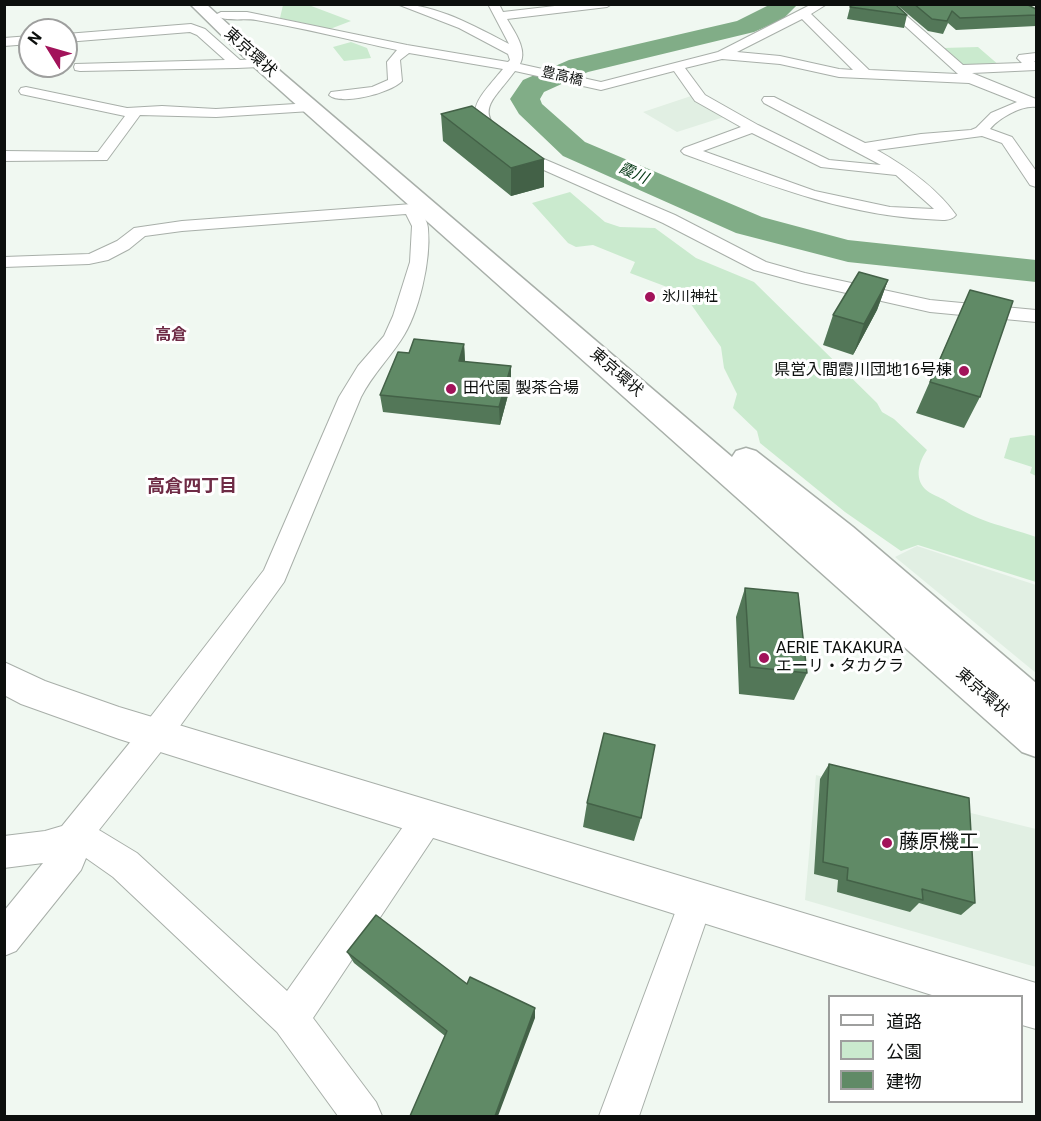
<!DOCTYPE html>
<meta charset="utf-8">
<style>
body{margin:0}
#map{position:relative;width:1041px;height:1121px;overflow:hidden;background:#f0f8f1;font-family:Roboto,"Noto Sans JP",sans-serif}
canvas{display:block}
.frame{position:absolute;inset:0;border:6px solid #0c0f0d;pointer-events:none}
.legend{position:absolute;left:828px;top:995px;width:195px;height:108px;box-sizing:border-box;background:#fff;border:2px solid #9e9f9e;margin:0;padding:8px 10px;list-style:none;font-size:18px;color:#0c0f0d}
.legend li{display:flex;align-items:center;gap:12px;height:30px}
.legend b{width:30px;border:2px solid #9e9f9e}
.north{position:absolute;left:18px;top:18px;width:60px;height:60px;box-sizing:border-box;background:#fff;border:2px solid #9e9f9e;border-radius:50%;rotate:307deg;font-size:16px;font-weight:700;line-height:24px;text-align:center;color:#0c0f0d}
.north::after{content:'';display:block;margin:auto;width:21px;height:27px;background:#a2135a;clip-path:polygon(50% 0,100% 100%,50% 72%,0 100%)}
</style>
<div id="map">
<canvas width="1041" height="1121"></canvas>
<div class="frame"></div>
<ul class="legend">
<li><b style="height:8px;background:#fff"></b>道路</li>
<li><b style="height:16px;background:#caeace"></b>公園</li>
<li><b style="height:16px;background:#608a66"></b>建物</li>
</ul>
<div class="north">N</div>
</div>
<script>
const c = document.querySelector('canvas').getContext('2d');
c.lineJoin = 'round';
function fill(path, color) { c.fillStyle = color; c.fill(path, 'evenodd'); }
function trace(path, color, width, dash) { c.strokeStyle = color; c.lineWidth = width; c.lineCap = dash ? 'butt' : 'round'; c.setLineDash(dash || []); c.stroke(path); }
function drawText(font, color, halo, rows, align = 'center') {
  c.font = font + ' Roboto,"Noto Sans JP",sans-serif'; c.lineWidth = 6; c.setLineDash([]); c.textBaseline = 'middle'; c.strokeStyle = halo; c.fillStyle = color; for (const [text, x, y, turn = 0] of rows) {
    c.save(); c.translate(x, y); c.rotate((+turn || 0) * Math.PI / 180); c.textAlign = isNaN(turn) ? turn : align; if (halo) c.strokeText(text, 0, 0); c.fillText(text, 0, 0); c.restore();
  }
}
fill(new Path2D(`
 M691,96L724,117L677,132L643,112Z
 M917,546L1036,585V673L895,557Z
 M816,775L1036,829V967L805,900Z`), '#e1efe3');
fill(new Path2D(`
 M306,4L351,21L330,29L280,18L283,5Z
 M351,42L367,48L371,58L344,61L333,47Z
 M978,47L1000,66L962,64L943,48Z
 M570,192L605,222L620,227L655,228L696,258L754,282L877,403L882,412L894,419L927,450C919,461 914,478 925,489C930,494 940,497 946,501C978,522 1001,525 1036,537V582L918,545L901,551L845,512L760,443L757,431L733,408L737,394L724,368L721,347L688,300L675,290L630,273L635,262L593,245L576,247L568,243L532,203Z
 M1031,435L1036,436V476L1030,473L1032,467L1004,458L1010,438Z`), '#caeace');
fill(new Path2D(`
 M771,4H798L783,19L754,32L588,72L544,92L540,99L542,104L585,142L762,217L848,240L1036,260V282L848,262L736,233L563,156L519,114L510,99L523,80L569,60L737,21Z`), '#81ad87');
const minor = new Path2D(`
 M397,4C436,4 474,26 509,44L488,4H499L503,12L572,4H612L607,7L507,19C514,31 528,50 520,64L601,82L718,52L812,4H827L811,14L869,70L958,74L881,4H893L963,65L1022,63L1017,58L1019,55L1036,53V61H1034L1036,63V70L972,73L1036,99V107C1022,105 999,118 990,129L1012,137L1036,171V187L1030,185L1002,143L982,136L877,150C907,167 936,187 956,215C950,223 936,219 926,219C840,214 764,183 684,154L681,151L684,148L741,127L695,101L674,71L601,90L515,71C490,105 473,109 511,145L675,215L766,262L805,273L930,300L1036,310V322L930,312L802,283L754,270L663,223L501,151C461,113 472,106 503,69L409,53L400,60L402,81C391,93 341,106 329,95L331,92L372,87L388,80L387,62L397,50C350,40 303,28 256,20C244,18 224,22 215,15L221,12H247L407,45L508,62L510,60L508,54L459,28ZM802,19L853,70L839,69L780,56L737,52ZM722,59L780,64L839,77L969,83L1017,102L991,113L976,128L971,130L921,134L865,143L774,97H764L762,100L764,103L881,165L829,160L758,125L705,95L685,68ZM752,133L821,167L896,175L934,209L890,207L815,191L703,151Z
 M191,24L205,29L240,60L260,59L266,63L260,67L237,68L80,71L75,70L74,67L75,64L225,60L197,35L190,32L66,42V34Z
 M30,36V44L4,46V38Z
 M26,87L127,108L162,106L216,109L311,103L318,107L311,111L216,117L140,115L107,160L4,161V151L98,152L125,116L21,94L19,91L21,88Z
 M425,201L433,206L431,209L422,212C424,217 428,223 428,229C431,260 419,314 401,340C387,361 373,374 361,397L284,582L167,744L99,830L137,853L287,991L417,807L428,803L439,807L444,818L439,829L313,1018L376,1102L382,1116H338L277,1032L113,877L86,858L81,870L16,951L4,956V911L43,863L4,868V836L45,831L62,826L145,724L264,570L339,397L358,366L384,336L393,316L410,262L412,226L406,214L182,231L145,236L129,249L108,260L89,264L4,267V257L89,254L117,241L134,228L182,221L412,204Z
 M696,884L708,889L713,901L639,1116H599L684,889Z`);
const tertiary = new Path2D(`
 M4,662L45,681L119,707L1036,983V1029L1022,1025V996H935L119,739L21,704L4,695Z`);
const trunk = new Path2D(`
 M190,4H206L266,59L732,457L736,451L746,448L756,451L853,527L1036,683V757L1022,752L254,67Z`);
trace(minor, '#a8afa9', 2);
trace(tertiary, '#a8afa9', 2);
trace(trunk, '#a8afa9', 3);
fill(minor, '#fff');
fill(tertiary, '#fff');
fill(trunk, '#fff');
fill(new Path2D(`
 M896,4H1026L1036,9V26L956,30L948,23L943,34L928,31Z
 M850,7L907,15L904,28L847,19Z
 M441,114L544,187L511,196L443,141Z
 M888,280L877,310L853,355L823,345L833,315Z
 M970,290L980,397L964,428L916,413Z
 M464,344L465,362L511,366V384L500,425L383,412L380,395L409,353Z
 M745,588L807,673L794,700L739,694L736,617Z
 M829,764L975,903L961,915L919,903L910,912L837,892L838,880L814,874L820,779Z
 M587,803L641,818L634,841L583,827Z
 M347,952L467,984L535,1018L445,1036L354,963Z`), '#537758');
fill(new Path2D(`
 M544,159V187L511,196V168Z
 M888,280L877,310L853,355L864,324Z
 M464,344L465,362L459,361Z
 M511,366V384L500,425L499,407Z
 M535,1008V1018L498,1116H495Z`), '#436147');
const building = new Path2D(`
 M852,4H895L907,15L850,7Z
 M914,4H1026L1036,9V15L960,18L952,11L947,21L932,19Z
 M472,106L544,159L511,168L441,114Z
 M859,272L888,280L864,324L833,315Z
 M970,290L1013,301L980,397L930,382Z
 M414,339L464,344L459,361L511,366L499,407L380,395L398,352L409,353Z
 M745,588L798,593L807,673L750,667Z
 M604,733L655,745L641,818L587,803Z
 M829,764L969,798L975,903L922,889L923,900L847,880L848,868L823,862Z
 M376,915L467,984L470,977L535,1008L495,1116H410L447,1031L347,952Z`);
fill(building, '#608a66');
trace(building, '#436147', 1.5);
for (const [x, y, r, color] of [
 [650,297,6,"#a2135a"],
 [964,371,6,"#a2135a"],
 [451,389,6,"#a2135a"],
 [764,658,6,"#a2135a"],
 [887,843,6,"#a2135a"]
]) { const dot = new Path2D(); dot.arc(x, y, r, 0, 2 * Math.PI); c.fillStyle = color; c.fill(dot); trace(dot, '#fff', 2); }
drawText('14px', '#0c0f0d', '#fff', [
 ["豊高橋",562,77,13]
]);
drawText('14px', '#0c0f0d', '#fff', [
 ["氷川神社",662,297]
], 'left');
drawText('italic 15px', '#013511', '#fff', [
 ["霞川",633,174,24]
]);
drawText('16px', '#0c0f0d', '#fff', [
 ["東京環状",250,53,42],
 ["東京環状",616,373,41],
 ["東京環状",982,693,41]
]);
drawText('bold 16px', '#6e2b45', '#fff', [
 ["高倉",171,336]
]);
drawText('16px', '#0c0f0d', '#fff', [
 ["県営入間霞川団地16号棟",952,371,"right"],
 ["田代園 製茶合場",463,389],
 ["AERIE TAKAKURA",776,649],
 ["エーリ・タカクラ",776,667]
], 'left');
drawText('bold 18px', '#6e2b45', '#fff', [
 ["高倉四丁目",192,487]
]);
drawText('20px', '#0c0f0d', '#fff', [
 ["藤原機工",899,843]
], 'left');
</script>
